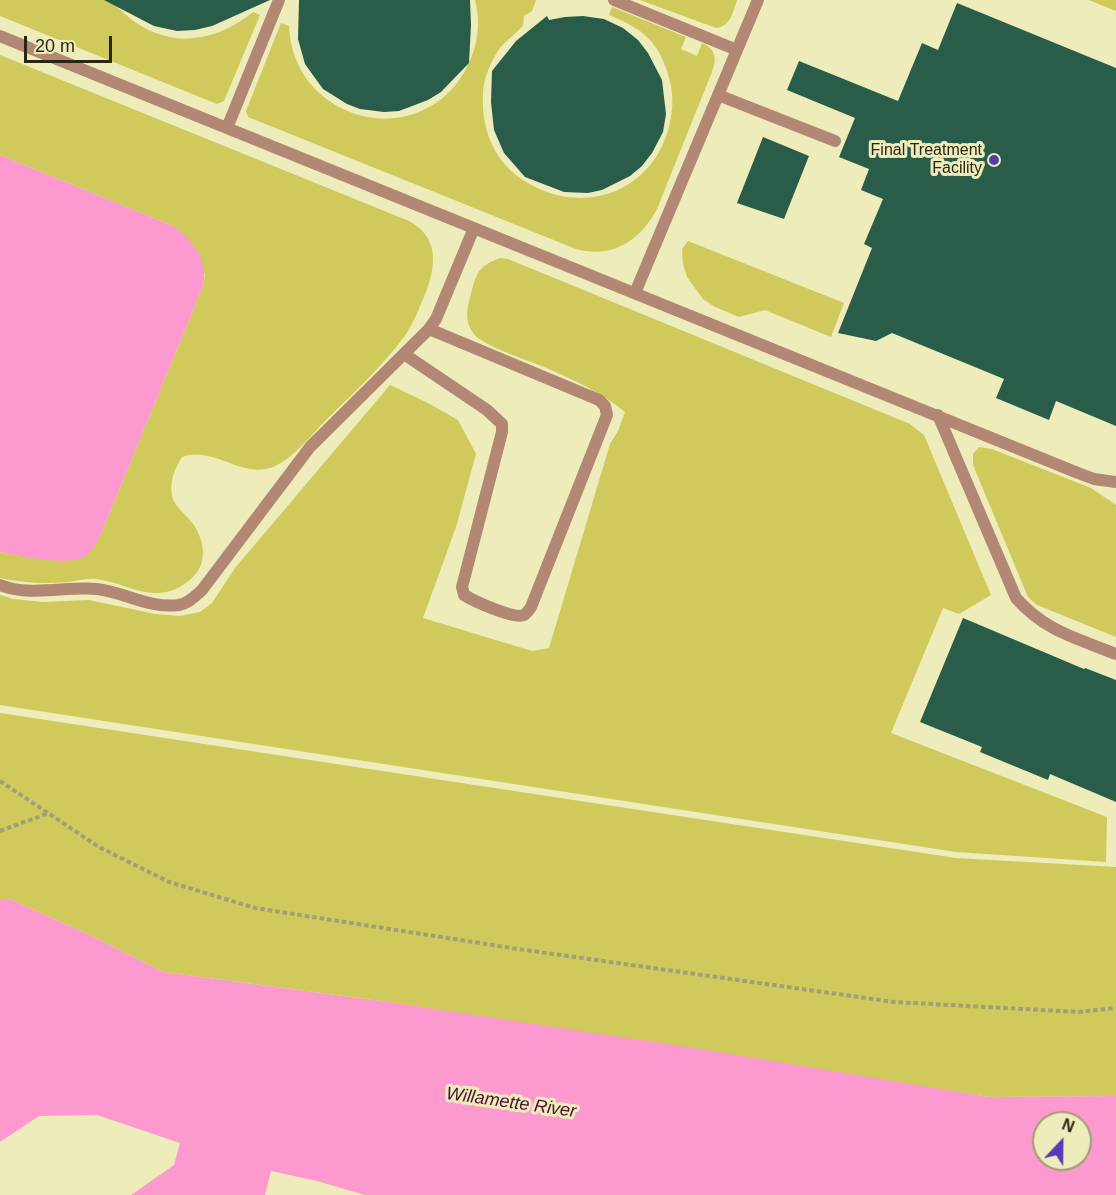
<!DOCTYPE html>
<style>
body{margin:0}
#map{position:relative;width:1116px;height:1195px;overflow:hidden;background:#edecba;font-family:Helvetica,sans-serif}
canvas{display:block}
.north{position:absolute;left:1032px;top:1111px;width:60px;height:60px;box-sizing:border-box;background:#edecba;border:2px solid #9e9d78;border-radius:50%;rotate:22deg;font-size:16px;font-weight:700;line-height:24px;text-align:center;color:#282714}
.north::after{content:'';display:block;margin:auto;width:21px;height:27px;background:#563cb4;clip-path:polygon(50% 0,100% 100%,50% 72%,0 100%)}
.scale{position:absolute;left:24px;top:36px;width:88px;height:27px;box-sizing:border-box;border:3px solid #282714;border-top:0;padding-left:8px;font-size:18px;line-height:21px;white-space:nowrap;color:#282714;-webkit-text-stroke:4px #edecba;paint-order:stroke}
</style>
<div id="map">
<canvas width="1116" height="1195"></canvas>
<div class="north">N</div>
<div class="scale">20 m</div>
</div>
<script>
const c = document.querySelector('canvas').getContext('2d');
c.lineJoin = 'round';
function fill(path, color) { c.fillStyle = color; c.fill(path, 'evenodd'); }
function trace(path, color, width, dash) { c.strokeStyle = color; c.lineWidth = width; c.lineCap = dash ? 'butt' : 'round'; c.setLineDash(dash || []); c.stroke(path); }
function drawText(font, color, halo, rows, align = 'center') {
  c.font = font + ' Helvetica,sans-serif'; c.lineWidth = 6; c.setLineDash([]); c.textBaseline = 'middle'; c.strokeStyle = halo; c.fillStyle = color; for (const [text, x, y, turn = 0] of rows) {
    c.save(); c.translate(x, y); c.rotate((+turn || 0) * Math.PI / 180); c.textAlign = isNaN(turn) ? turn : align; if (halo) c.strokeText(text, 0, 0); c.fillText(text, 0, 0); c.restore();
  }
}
fill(new Path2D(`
 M0,0H111C151,47 205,51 253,12L260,15L224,101L217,104L0,16Z
 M475,0H536L532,11L524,16C523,19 524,23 523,25C521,29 504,43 500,48C491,61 483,79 483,94C481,127 493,159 520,178C577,218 651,196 669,127C673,111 674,94 669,78C665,63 659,49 648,38C637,27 623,21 609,15L612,7L686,37L681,49L697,56L702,43C716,49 717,59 712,72L657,209C640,241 612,259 576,249L248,117L246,111L281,23L289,26C293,123 422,155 467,67C478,46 481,23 475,0Z
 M640,0H737C733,12 731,26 716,28Z
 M1089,0H1116V11Z
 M0,55L409,221C446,241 433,278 419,309C414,320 409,331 401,341C379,369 354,393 329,417C313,433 296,456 275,466C243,481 214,445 182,457C175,468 169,482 172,496C175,508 187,515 194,525C205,543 208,564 191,579C180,588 168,594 154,593C134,592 116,581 96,579C86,578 78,581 68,582C45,584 23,583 0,578V552L21,556L98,541L203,286L205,274L173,226L0,155Z
 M688,241L844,303L831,337L765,310L739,317L715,307L703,299L687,277L683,264L682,249Z
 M501,258L508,259L910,424L924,435L991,595L959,614L943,608L891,733L1107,817L1106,862L956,852L0,705V595L13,599L43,602L89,600L155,614L180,616L200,612L212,603L235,568L390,385L428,403L458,420L476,454L456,527L423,618L532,651L549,648L610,444L618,431L625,412C601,392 572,379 544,367C528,360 482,346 473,333C464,320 467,308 471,294C476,273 479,265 501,258Z
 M979,447L992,449L1091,488L1116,505V637L1037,605L1028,597L973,465V454Z
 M0,713L956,858L1116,867V1096L989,1097L381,1001L163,972L92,936L9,899H0Z`), '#cfca5b');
fill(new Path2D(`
 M0,155L173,226C193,241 209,260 203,286L98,541C94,546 91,553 86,556C67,567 21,556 0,552Z
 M0,899H9L92,936L163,972L381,1001L694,1048L989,1097L1116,1096V1195H365L317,1181L271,1171L265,1195H131L174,1165L180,1143L97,1115L39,1116L0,1142ZM1044,1123H1080V1159H1044Z`), '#fc99cf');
fill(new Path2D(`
 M104,0H270L212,26L195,30L177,31L154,26Z
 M299,0H470L471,25L469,63L441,92L428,100L399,111L384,112L360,109L347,104L323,89L305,64L298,39Z
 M957,3L1116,68V426L1056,401L1049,420L996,398L1004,379L892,333L876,341L838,333L872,248L864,244L883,199L861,190L869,169L839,157L855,118L787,90L799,61L898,101L922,43L938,50Z
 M547,16L549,20L565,17L583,16L604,19L623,28L638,40L648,53L662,80L666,114L663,132L652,153L642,166L630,176L602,190L588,193L564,192L525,177L504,153L494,130L491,102L492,71L516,41Z
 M763,137L809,156L784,219L737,203Z
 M963,618L1084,669L1085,668L1116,680V802L1050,774L1048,780L980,752L982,747L920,722Z`), '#295d4a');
trace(new Path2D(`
 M0,781L99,847L169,882L255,908L518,949L894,1002L1079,1012L1116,1008
 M0,831L49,813`), '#a09f79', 4, [4.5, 3]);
trace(new Path2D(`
 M614,0L737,50
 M0,36L1078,473L1094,479L1116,482
 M718,95L835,141
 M227,128L279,0
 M635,293L758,0
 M404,354L487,410L502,424V432L462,587L464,595C474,601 515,620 524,615C527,613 529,610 531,607L607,415L605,406L599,400L429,329
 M938,415L1016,598C1045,631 1076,638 1116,654
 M0,585C32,597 65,586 97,589C124,592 150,609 179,605C189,603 195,596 202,590L310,447L429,329L436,319L474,228`), '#b28773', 12);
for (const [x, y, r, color] of [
 [994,160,6,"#563cb4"]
]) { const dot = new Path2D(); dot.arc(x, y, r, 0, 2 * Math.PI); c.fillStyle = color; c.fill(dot); trace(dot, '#edecba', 2); }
drawText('16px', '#282714', '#edecba', [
 ["Final Treatment",982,151],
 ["Facility",982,169]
], 'right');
drawText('italic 18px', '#4b1035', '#edecba', [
 ["Willamette River",511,1103,8]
]);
</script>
